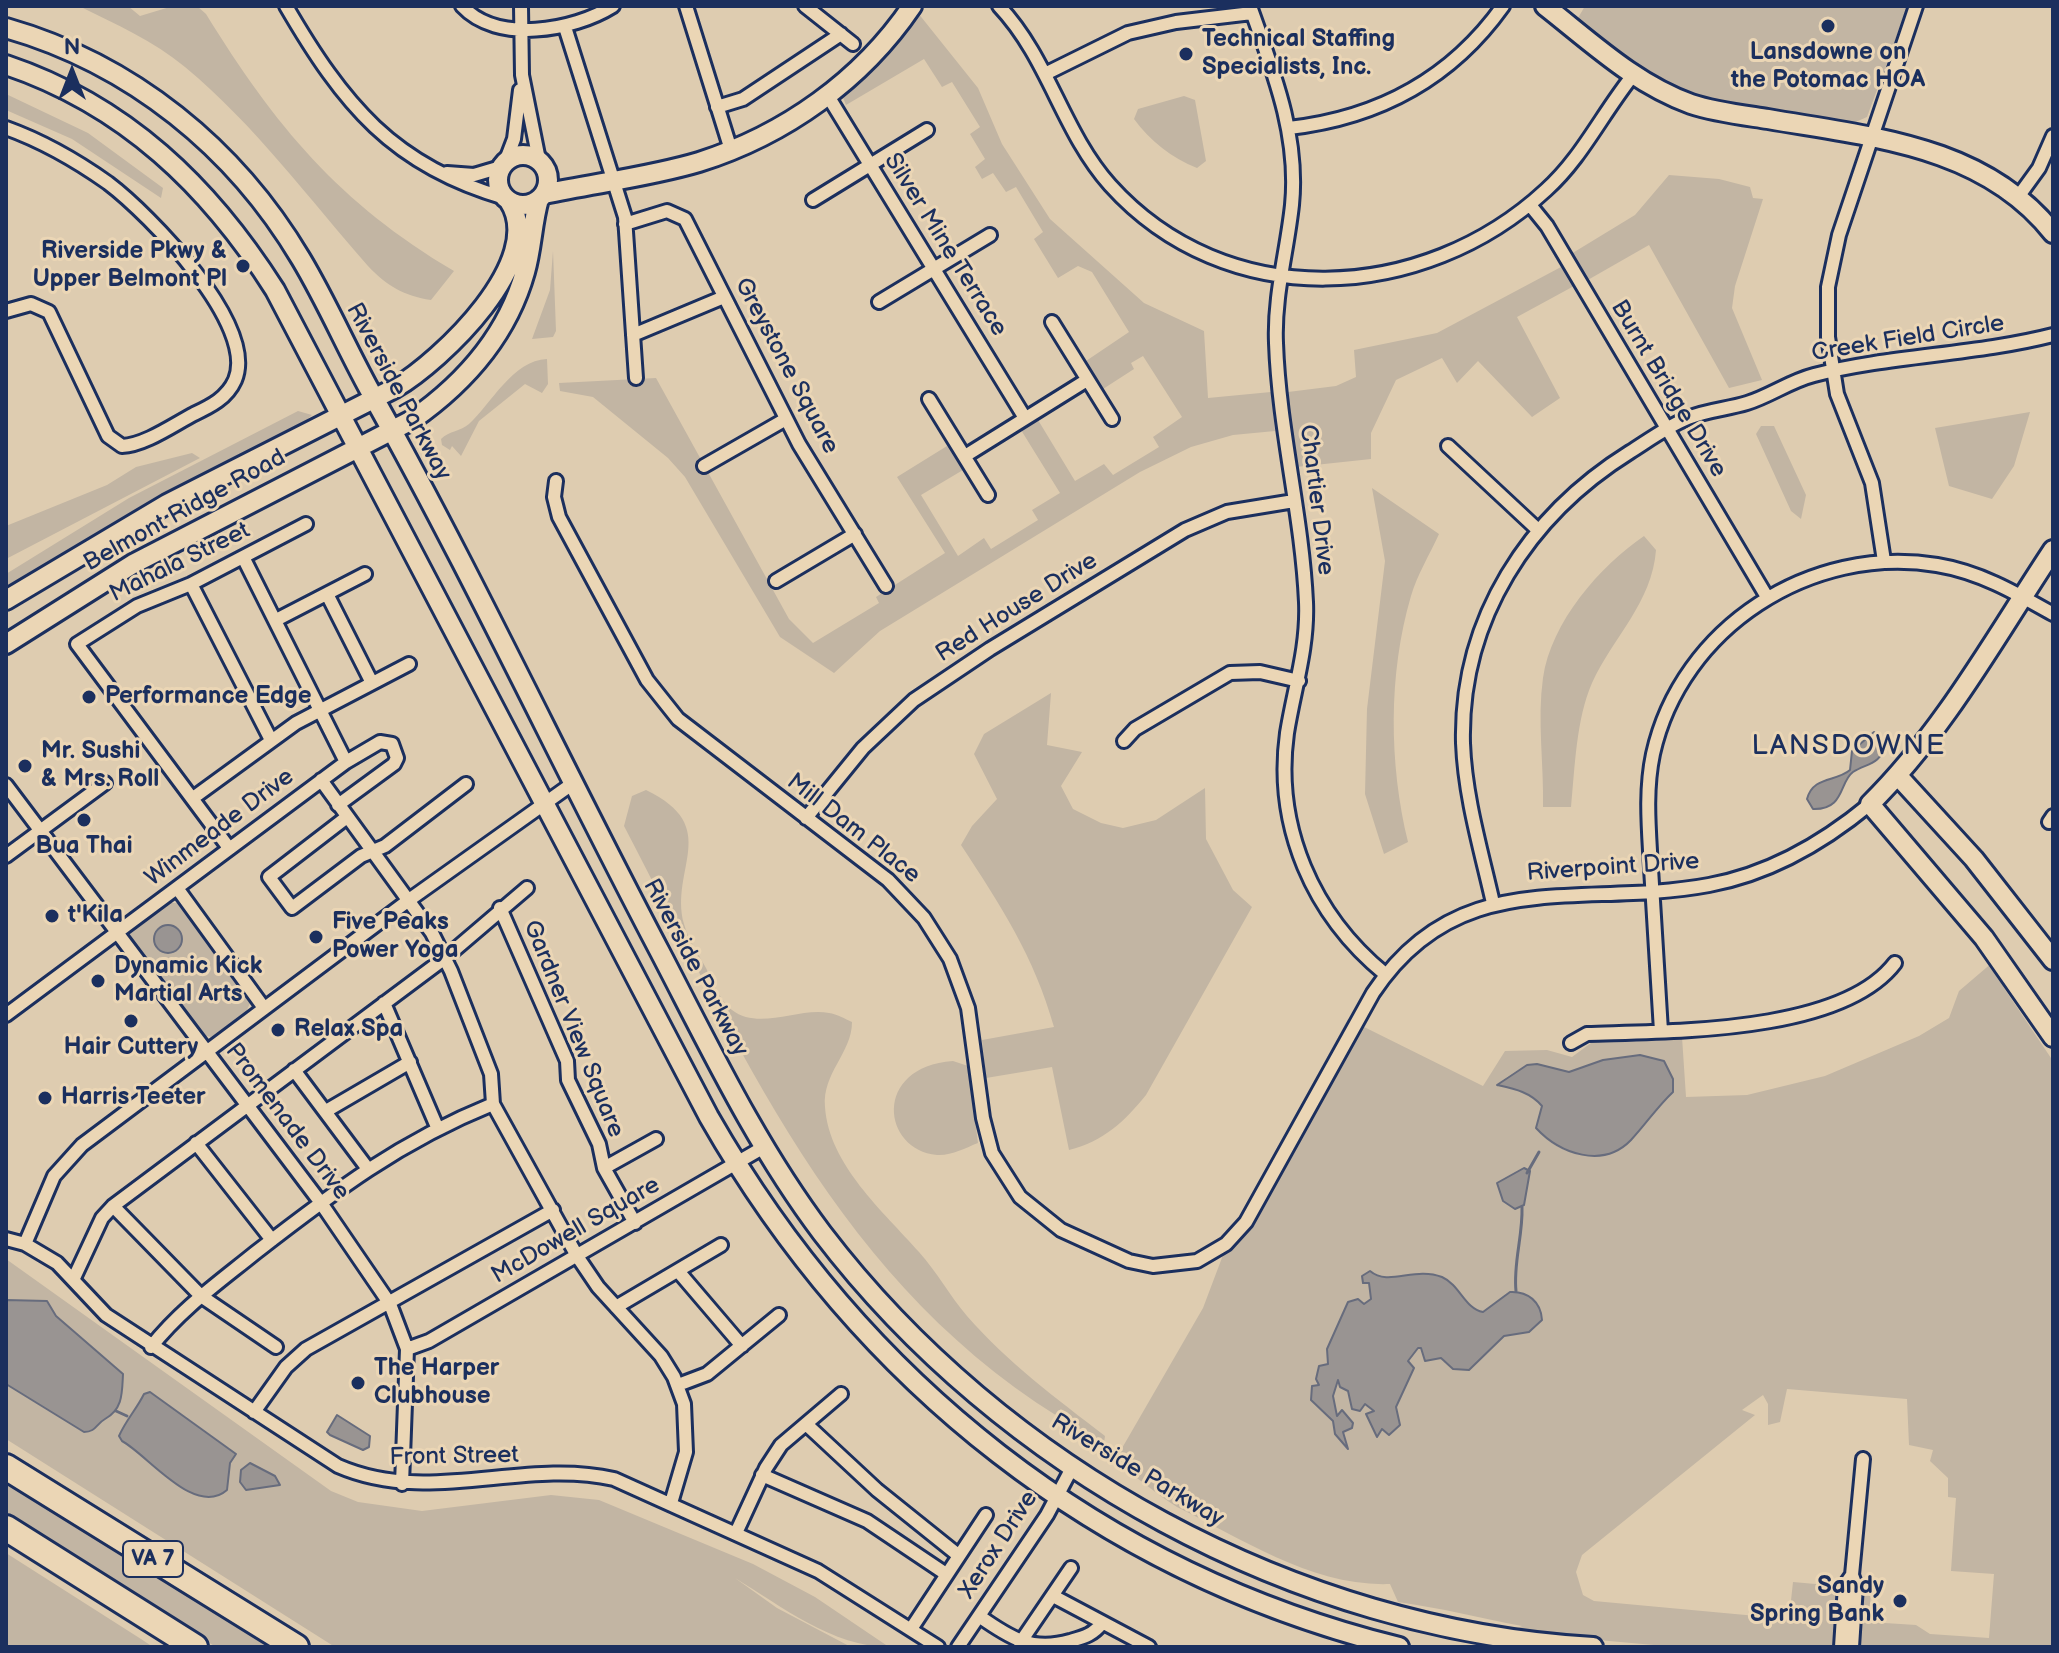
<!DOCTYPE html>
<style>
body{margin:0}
#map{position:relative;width:2059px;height:1653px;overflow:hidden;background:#deccb0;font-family:"Balsamiq Sans",sans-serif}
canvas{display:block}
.frame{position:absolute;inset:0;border:8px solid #1b2f5e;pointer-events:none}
.north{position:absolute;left:32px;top:32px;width:80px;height:80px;-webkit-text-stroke:6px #ebd6b5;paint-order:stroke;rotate:0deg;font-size:22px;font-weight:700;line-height:32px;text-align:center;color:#1b2f5e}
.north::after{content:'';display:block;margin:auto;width:28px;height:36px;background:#1b2f5e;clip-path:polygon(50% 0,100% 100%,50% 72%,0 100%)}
</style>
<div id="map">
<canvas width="2059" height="1653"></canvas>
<div class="frame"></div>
<div class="north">N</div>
</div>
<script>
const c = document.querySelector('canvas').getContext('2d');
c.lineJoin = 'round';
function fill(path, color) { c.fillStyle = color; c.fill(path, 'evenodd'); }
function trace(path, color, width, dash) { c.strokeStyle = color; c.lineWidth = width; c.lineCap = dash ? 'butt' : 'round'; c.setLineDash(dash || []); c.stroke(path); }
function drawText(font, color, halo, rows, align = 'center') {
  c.font = font + ' "Balsamiq Sans",sans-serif'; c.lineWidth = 6; c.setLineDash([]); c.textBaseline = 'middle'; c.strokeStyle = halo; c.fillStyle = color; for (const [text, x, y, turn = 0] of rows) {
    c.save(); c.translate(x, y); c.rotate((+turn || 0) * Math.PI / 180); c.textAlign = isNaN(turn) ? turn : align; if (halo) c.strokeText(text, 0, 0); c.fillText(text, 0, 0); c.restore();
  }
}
fill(new Path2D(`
 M79,6H128L140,16L173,6H197L206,14C275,126 339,203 454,271L431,300C404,296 387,286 368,266C309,199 255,125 185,67C154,41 115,24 79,6Z
 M1585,6H1908L1867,117L1851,124C1798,114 1730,109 1681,88C1643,71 1610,44 1578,18Z
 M918,13L978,88L1002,144L1050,219L1144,303L1204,331L1208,398L1271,392L1275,431L1233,435L1191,447L1140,472L880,631L834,673L780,637L685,477L668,458L593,397L560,391L559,383L656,378L789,619L813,643L879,603L876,597L945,553L897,477L947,446L963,470L921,495L958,556L984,538L991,549L1038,520L1032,510L1060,493L1021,430L1038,420L1075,481L1104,464L1113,475L1159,447L1153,437L1182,417L1143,356L1131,363L1134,369L1103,389L1086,361L1129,332L1092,272L1078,266L1058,278L1034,239L1043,232L1016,187L1006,192L993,173L982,179L975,167L985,159L970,134L980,127L952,82L942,87L924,59L846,105L842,95L886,53Z
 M6,94L88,133L163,188L161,198L72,139L6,110Z
 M1184,96L1195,100L1206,161L1197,168C1172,158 1150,141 1134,119L1138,109Z
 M1669,175L1719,179L1750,187L1753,198L1763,199L1735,286L1732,308L1762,380L1729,388L1649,245L1586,281L1571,254L1635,215Z
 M553,251L556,331L553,337L532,339L550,290Z
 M1561,267L1574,286L1517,317L1560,398L1532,417L1478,361L1457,383L1442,358L1396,380L1371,433V459L1296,467L1288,392L1336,386L1356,377L1354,350L1437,333Z
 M547,359L548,384L542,393L525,384L479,421L461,456L452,446L450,450L442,445L441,439C449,431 461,431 469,424C491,404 513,360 547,359Z
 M298,411L312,415L301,425L141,509L6,592V574L129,498Z
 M2030,412L2014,466L1992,499L1949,486L1935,428Z
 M1761,426H1774L1806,495L1801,519L1791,511L1756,434Z
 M192,453L200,458L6,559V526L107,485L136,467Z
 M1372,488L1439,534C1430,554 1417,575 1411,596C1388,674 1389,764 1408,842L1384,854L1365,794L1367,709L1385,561Z
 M1644,536L1656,550C1652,603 1613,637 1592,683C1576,720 1575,767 1571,807H1543C1544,764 1537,720 1543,678C1551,622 1600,566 1644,536Z
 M1051,693L1047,745L1082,752L1061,786L1073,809L1101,823L1123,828L1156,820L1205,788L1206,839L1233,890L1252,907L1146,1095C1124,1122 1104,1141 1069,1150L1052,1067L986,1078L982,1040L1054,1027C1034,956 1001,906 961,845L972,826L997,799L974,754L984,734Z
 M646,790C723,827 669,869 684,924C688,939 699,955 706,968C712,981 721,1002 732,1010C759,1031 799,1007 829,1013C837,1014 845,1019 852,1022C852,1053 822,1073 825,1107C829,1165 883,1211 919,1252C937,1272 950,1296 967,1316C1007,1362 1057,1399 1105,1436L1104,1443C848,1307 751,1069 624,826L632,796Z
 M168,903H177L183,909L251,1001L246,1012L211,1037L202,1035L131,941L130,934Z
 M1993,962L2004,988L2053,1061V1647H1676L1509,1632L1522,1626C1480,1618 1441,1608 1398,1602L1390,1584C1313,1587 1243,1539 1177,1507C1154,1493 1137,1476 1114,1462L1203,1308L1234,1226L1348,1019L1483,1086L1505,1051L1547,1050L1572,1057L1595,1040L1682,1037L1686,1097L1747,1095L1825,1076L1919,1036L1949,1018L1959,991ZM1640,1055L1673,1092C1643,1119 1626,1164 1578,1154C1560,1150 1548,1142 1536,1128L1542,1106C1530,1092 1514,1090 1498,1084C1545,1046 1539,1079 1573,1071C1597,1065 1615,1056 1640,1055ZM1787,1389L1907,1399L1909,1445L1933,1450L1930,1461L1948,1478V1497L1956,1498L1951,1571L1994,1574L1989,1638L1930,1634L1916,1625L1869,1622L1871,1589L1793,1582L1789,1619L1594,1601L1583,1595L1576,1572L1582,1555L1755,1415L1742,1410L1763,1395L1768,1404V1425L1780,1422Z
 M953,1061L968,1066L978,1143C965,1148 951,1156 937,1155C882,1150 872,1067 953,1061Z
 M6,1259L331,1491L358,1502L422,1511L551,1495L599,1500L753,1564L815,1597L889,1647C833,1647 781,1606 735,1578L777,1608L851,1647H335L6,1439Z
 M6,1479L273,1647H216L6,1516Z
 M6,1553L141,1639L153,1647H6Z`), '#c2b5a3');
const water = new Path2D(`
 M1874,732L1885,744C1881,765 1867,763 1853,772C1839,782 1845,810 1813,809L1807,799C1813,776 1836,782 1850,770L1852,751Z
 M154 939a14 14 0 1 1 28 0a14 14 0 1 1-28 0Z
 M1640,1055L1664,1061L1673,1079V1092C1657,1107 1646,1124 1631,1140C1603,1169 1560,1154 1536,1128L1542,1106C1530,1092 1515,1089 1497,1085L1527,1065L1537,1064L1569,1072L1603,1060Z
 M1524,1168L1530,1171L1524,1205L1515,1209L1503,1201L1497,1183Z
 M1370,1271C1389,1287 1414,1266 1442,1277C1460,1285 1465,1309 1483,1312L1510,1292C1528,1291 1541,1302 1542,1320L1529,1332L1504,1336L1469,1370L1453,1369L1441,1358L1425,1361L1421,1348H1418L1408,1361L1414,1368L1396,1407L1400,1425L1389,1435L1382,1429L1377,1437L1366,1414L1374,1411L1365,1404L1360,1411L1352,1409L1348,1391L1340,1387L1338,1380L1333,1396L1337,1416L1342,1410L1353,1423L1352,1428L1343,1432L1348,1449L1335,1434L1333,1421L1311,1400L1312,1386L1319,1385L1316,1379L1319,1366L1328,1364L1327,1349L1348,1302L1358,1299L1364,1304L1371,1299L1369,1283H1363L1362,1276Z
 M6,1300L47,1301L56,1316L123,1374C122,1393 123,1409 105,1419C96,1424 96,1432 84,1432L6,1384Z
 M150,1392L236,1454L230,1463L227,1490C195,1518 148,1455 122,1441L119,1436C126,1420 136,1410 144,1394Z
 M337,1415L370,1436L369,1447L363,1450L330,1435L327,1432Z
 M250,1463L275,1476L280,1485L246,1490L240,1482L241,1470Z`);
fill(water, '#999492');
trace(water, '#676c7d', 2);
trace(new Path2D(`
 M1527,1173L1539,1152
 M1516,1291C1513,1263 1523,1236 1522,1207
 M116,1411L127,1416`), '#676c7d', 3);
const street = new Path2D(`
 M286,6C343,104 393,166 505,198
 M462,6C497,44 573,31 613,6
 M521,6L522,75L539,160
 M686,6L731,150
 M805,6L853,44
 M999,6C1049,59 1062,131 1110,185C1226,314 1423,304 1546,190C1582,158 1603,112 1634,74
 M1250,6C1273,71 1299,135 1292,205C1287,252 1274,296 1276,343C1279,430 1302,515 1306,602C1308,648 1294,689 1287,733C1274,827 1313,915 1385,974
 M565,27L625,217L636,378
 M1047,73L1128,33L1176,22L1252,13
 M828,96L1025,418
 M717,107L743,99L841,34
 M6,128C42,141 77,161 108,183C149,214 258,325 235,380C227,398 211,406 194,414C173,425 145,445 122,446L108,436L49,312L31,304L6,311
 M1289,128C1377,118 1451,79 1503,6
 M506,160L514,139L520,90
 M447,173L474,175L501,167
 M2018,197L2039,168L2053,136
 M813,200L927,130
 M1530,205L1547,226L1767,597
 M625,224L667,211L685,219L799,444L886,586
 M879,302L990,235
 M1052,322L1112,419
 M633,335L724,297
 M929,399L988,495
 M1448,446L1537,529
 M965,456L1087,380
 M704,466L786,419
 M556,481L554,497L559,517L647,680L678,719L888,880L924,918L950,959L968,1008L983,1118L992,1153L1020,1197L1061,1230L1129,1261L1153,1266L1197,1261L1226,1244L1246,1222L1373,993C1459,863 1580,909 1709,885C1769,874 1823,843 1870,804
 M243,557L346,762
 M1884,561L1872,483L1837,394L1828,337V287L1839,235L1916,6
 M776,581L855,534
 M191,584L271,740
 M327,594L372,683
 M276,620L365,574
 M1124,741L1135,729L1230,673L1260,672L1299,681
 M321,780L432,933L451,971L491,1074L493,1104L577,1256L598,1287L661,1356L674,1377L684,1404L686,1452L671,1503
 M6,785L321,1203L390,1304L407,1349L402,1484
 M193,798L296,723L409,664
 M347,817L269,877L292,908L361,856L385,846L466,784
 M806,818L863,748L914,700L990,649L1185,530L1227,512L1294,501
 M2049,822L2053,816
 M229,848L77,644L137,606L191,584L306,524
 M6,856L105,783
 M177,888L264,1008
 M1493,903C1481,850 1465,797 1463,743C1460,619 1529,515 1630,452C1649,440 1668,426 1688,418C1707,410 1728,409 1747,403C1770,396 1790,381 1814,375C1892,355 1975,355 2053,335
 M500,908L567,1061L568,1080L599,1144L604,1168L635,1223
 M384,1003L437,1127
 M6,1015L346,762L380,742L392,744L397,758L394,764L338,805
 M1661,1031C1658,977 1654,922 1651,868C1649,830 1645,792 1653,754C1681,627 1812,544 1937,565C1980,572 2016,593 2053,614
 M1571,1043L1587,1034C1669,1031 1841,1034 1895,963
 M294,1070L368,1169
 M326,1111L410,1062
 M196,1143L272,1240
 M604,1168L656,1139
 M113,1206L201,1296L276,1347
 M6,1239L25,1244L57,1263L106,1315L338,1466C430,1506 522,1458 614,1479L818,1571L938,1647
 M25,1244L54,1176L82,1145L409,900L572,784
 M678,1271L742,1346
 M74,1278L102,1218L113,1206L445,958L527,888
 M616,1307L721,1245
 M151,1347C181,1309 218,1283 255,1253C335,1191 399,1142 493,1104
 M407,1349L429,1341L764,1147
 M678,1385L707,1374L779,1315
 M254,1412L286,1367L306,1349L553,1210
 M806,1424L877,1490L958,1555
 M762,1475L867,1521L946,1574
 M736,1533L766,1468L781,1445L841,1394
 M1053,1596L1149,1647
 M979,1616C1010,1638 1032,1652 1070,1641C1084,1637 1093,1635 1102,1623
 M911,1629L986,1515
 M1020,1643L1071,1568
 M958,1647L1047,1515L1073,1466
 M1841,1647L1845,1585L1852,1575
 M1852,1647L1856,1586L1852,1575L1863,1459`);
const secondary = new Path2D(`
 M1545,6C1591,42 1635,84 1691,104C1715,112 1742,115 1768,119C1870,137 1984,145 2053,233
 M6,28C132,64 235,148 301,259C328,304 348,352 374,398C475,579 563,768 660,952C710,1048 757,1147 822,1233C1002,1469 1296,1630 1593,1647
 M6,65C125,105 209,186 275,290L709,1117C861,1383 1100,1573 1399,1647
 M498 180a25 25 0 1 1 50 0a25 25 0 1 1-50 0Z
 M544,194C595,183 649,177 699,162C785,135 862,80 912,6
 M2053,550C1996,636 1944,731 1870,804L1984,938L2053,1037
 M6,600L167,504L395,388C441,361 548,260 509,201
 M6,644L133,564L412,420C465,383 507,336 525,272C532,248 532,223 539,199
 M1898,776L1974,859L2053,960`);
const highway = new Path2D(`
 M6,1467L296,1647
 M6,1528L195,1647`);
trace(street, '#1b2f5e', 18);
trace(secondary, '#1b2f5e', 24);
trace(highway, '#1b2f5e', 30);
trace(street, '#ebd6b5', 12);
trace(secondary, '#ebd6b5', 18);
trace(highway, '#ebd6b5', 24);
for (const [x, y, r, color] of [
 [1828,26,8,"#1b2f5e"],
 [1186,54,8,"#1b2f5e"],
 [243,266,8,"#1b2f5e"],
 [89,697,8,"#1b2f5e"],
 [25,766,8,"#1b2f5e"],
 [84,820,8,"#1b2f5e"],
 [52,916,8,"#1b2f5e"],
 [316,937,8,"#1b2f5e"],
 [98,981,8,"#1b2f5e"],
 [131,1021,8,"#1b2f5e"],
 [278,1030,8,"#1b2f5e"],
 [45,1098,8,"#1b2f5e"],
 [358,1383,8,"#1b2f5e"],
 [1900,1601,8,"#1b2f5e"]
]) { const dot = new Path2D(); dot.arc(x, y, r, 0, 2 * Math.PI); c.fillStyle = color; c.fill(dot); trace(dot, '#ebd6b5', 3); }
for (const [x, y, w] of [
 [153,1559,60]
]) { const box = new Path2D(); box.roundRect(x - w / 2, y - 18, w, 36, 6); c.fillStyle = '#ebd6b5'; c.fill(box); trace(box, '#1b2f5e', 2); }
drawText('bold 22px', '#1b2f5e', null, [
 ["VA 7",153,1559]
]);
drawText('bold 24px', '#1b2f5e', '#ebd6b5', [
 ["Technical Staffing",1202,40],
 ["Specialists, Inc.",1202,68],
 ["Lansdowne on",1828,53,"center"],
 ["the Potomac HOA",1828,81,"center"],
 ["Riverside Pkwy &",227,252,"right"],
 ["Upper Belmont Pl",227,280,"right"],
 ["Performance Edge",105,697],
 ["Mr. Sushi",41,752],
 ["& Mrs. Roll",41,780],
 ["Bua Thai",84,847,"center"],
 ["t'Kila",68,916],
 ["Five Peaks",332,923],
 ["Power Yoga",332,951],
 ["Dynamic Kick",114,967],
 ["Martial Arts",114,995],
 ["Relax Spa",294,1030],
 ["Hair Cuttery",131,1048,"center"],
 ["Harris Teeter",61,1098],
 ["The Harper",374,1369],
 ["Clubhouse",374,1397],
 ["Sandy",1884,1587,"right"],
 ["Spring Bank",1884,1615,"right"]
], 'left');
drawText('24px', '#1b2f5e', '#ebd6b5', [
 ["Silver Mine Terrace",945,245,58],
 ["Creek Field Circle",1908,339,-9],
 ["Greystone Square",786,366,62],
 ["Burnt Bridge Drive",1668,389,59],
 ["Riverside Parkway",398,392,62],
 ["Chartier Drive",1316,500,83],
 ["Belmont Ridge Road",185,511,-29],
 ["Mahala Street",180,563,-26],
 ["Red House Drive",1017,608,-32],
 ["Winmeade Drive",220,828,-37],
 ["Mill Dam Place",853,829,38],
 ["Riverpoint Drive",1613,868,-4],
 ["Riverside Parkway",695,968,62],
 ["Gardner View Square",573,1029,68],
 ["Promenade Drive",287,1122,53],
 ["McDowell Square",576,1231,-30],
 ["Front Street",454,1457,-1],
 ["Riverside Parkway",1137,1471,31],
 ["Xerox Drive",999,1545,-57]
]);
c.letterSpacing = '2px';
drawText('28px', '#1b2f5e', '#ebd6b5', [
 ["LANSDOWNE",1849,747]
]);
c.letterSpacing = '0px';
</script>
